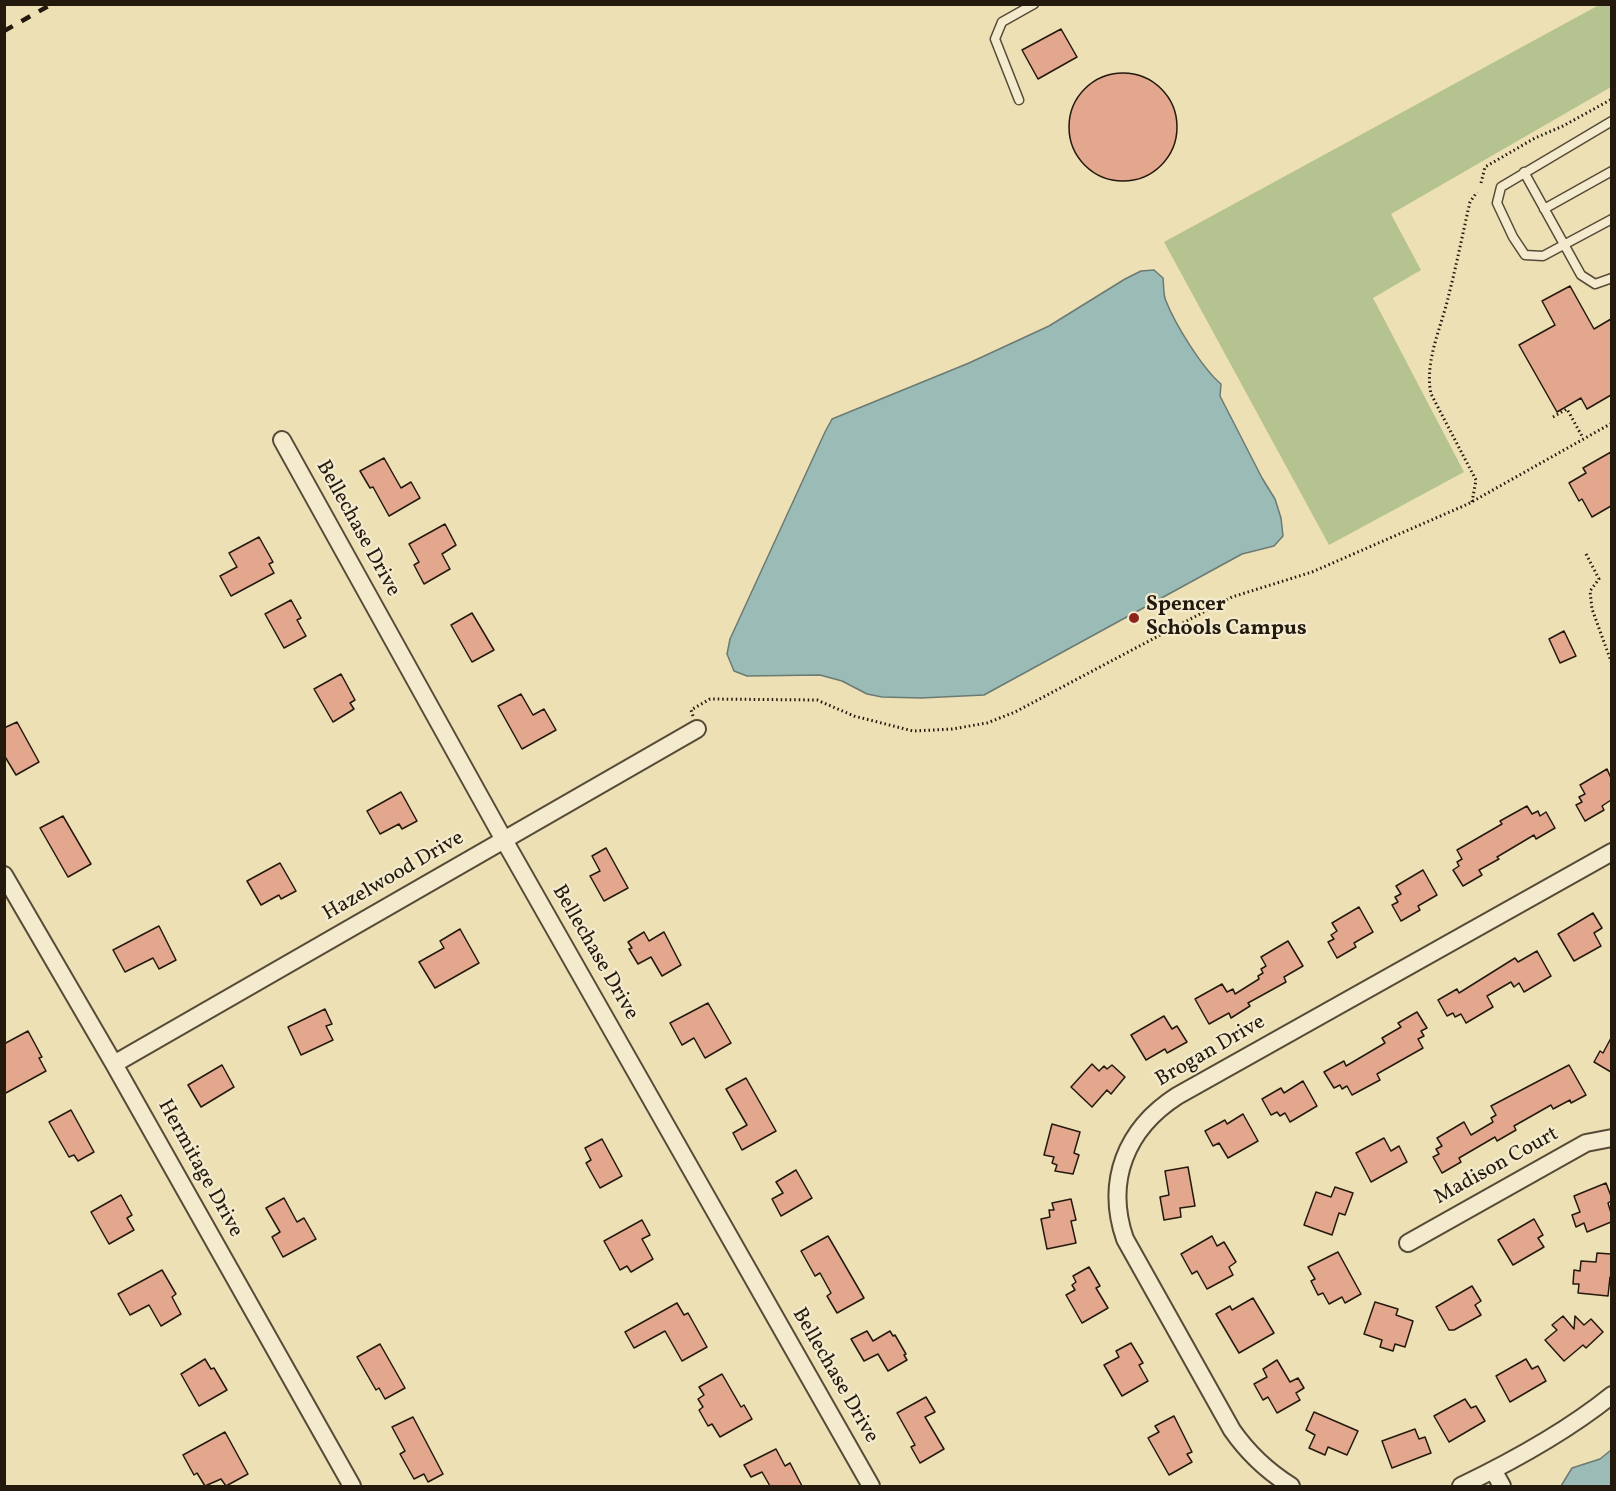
<!DOCTYPE html>
<style>
body{margin:0}
#map{position:relative;width:1616px;height:1491px;overflow:hidden;background:#eee0b5;font-family:Vollkorn,serif}
canvas{display:block}
.frame{position:absolute;inset:0;border:6px solid #23190d;pointer-events:none}
</style>
<div id="map">
<canvas width="1616" height="1491"></canvas>
<div class="frame"></div>
</div>
<script>
const c = document.querySelector('canvas').getContext('2d');
c.lineJoin = 'round';
function fill(path, color) { c.fillStyle = color; c.fill(path, 'evenodd'); }
function trace(path, color, width, dash) { c.strokeStyle = color; c.lineWidth = width; c.lineCap = dash ? 'butt' : 'round'; c.setLineDash(dash || []); c.stroke(path); }
function drawText(font, color, halo, rows, align = 'center') {
  c.font = font + ' Vollkorn,serif'; c.lineWidth = 4.5; c.setLineDash([]); c.textBaseline = 'middle'; c.strokeStyle = halo; c.fillStyle = color; for (const [text, x, y, turn = 0] of rows) {
    c.save(); c.translate(x, y); c.rotate((+turn || 0) * Math.PI / 180); c.textAlign = isNaN(turn) ? turn : align; if (halo) c.strokeText(text, 0, 0); c.fillText(text, 0, 0); c.restore();
  }
}
fill(new Path2D(`
 M1599,5H1611V87L1391,214L1421,270L1373,298L1464,472L1329,545L1164,242Z`), '#b5c390');
const water = new Path2D(`
 M1154,270L1163,278C1164,285 1163,295 1166,301C1175,324 1202,368 1221,384L1220,396L1262,478L1275,499L1281,518L1283,536L1274,546L1242,554L984,695L921,698L882,697L867,694L842,681L820,675L747,676L734,671L727,654L730,639L825,432L832,419L969,363L1049,326L1125,279L1141,271Z
 M1611,1450V1486H1561L1572,1468L1600,1459Z`);
fill(water, '#9bbbb6');
trace(water, '#6b7a72', 1.5);
const building = new Path2D(`
 M1061,29L1077,57L1038,79L1022,50Z
 M1069 127a54 54 0 1 1 108 0a54 54 0 1 1-108 0Z
 M1570,286L1594,329L1611,319V395L1587,409L1581,398L1557,412L1519,345L1555,325L1542,301Z
 M1611,452V506L1592,517L1582,499L1579,501L1569,483L1586,473L1583,468Z
 M384,458L401,488L411,482L420,498L389,516L373,487L370,488L360,471Z
 M445,524L456,545L442,554L450,569L424,584L414,565L419,562L409,544Z
 M259,537L273,562L269,564L274,573L231,596L220,576L237,567L229,553Z
 M291,600L301,618L297,620L306,636L284,648L265,614Z
 M472,613L494,650L472,662L451,625Z
 M1564,631L1576,656L1560,663L1549,639Z
 M341,674L355,700L350,703L354,709L333,722L314,689Z
 M521,694L533,715L544,709L556,730L522,749L498,706Z
 M17,722L39,762L16,775L4,755V728Z
 M1607,769L1611,778V800L1602,806L1604,810L1585,821L1576,805L1582,802L1579,797L1585,794L1580,785Z
 M401,792L417,821L402,829L399,824L380,834L367,811Z
 M1527,806L1532,814L1538,811L1540,816L1546,812L1555,828L1536,839L1534,835L1497,857L1499,859L1479,870L1482,875L1463,886L1453,870L1459,866L1457,862L1462,859L1457,850L1502,824L1500,821Z
 M63,816L91,864L68,877L40,828Z
 M606,848L628,888L604,901L590,876L600,871L592,856Z
 M280,863L296,891L281,899L279,895L261,905L247,881Z
 M1423,870L1437,895L1418,906L1420,910L1401,921L1392,905L1398,902L1395,897L1401,894L1396,886Z
 M1359,907L1373,932L1354,943L1356,947L1337,958L1328,942L1334,939L1331,935L1337,931L1332,923Z
 M1593,913L1602,928L1594,933L1601,946L1574,961L1558,934Z
 M159,926L176,960L159,969L153,958L125,972L113,950Z
 M460,929L479,963L435,988L419,962L444,948L440,941Z
 M644,932L649,941L664,932L681,965L662,976L651,957L638,964L629,949L632,948L628,942Z
 M1288,941L1303,966L1284,977L1286,982L1248,1003L1250,1006L1231,1018L1229,1013L1209,1024L1195,999L1222,984L1227,992L1233,989L1235,994L1259,979L1258,976L1263,973L1261,969L1266,966L1261,957Z
 M1537,951L1551,976L1524,992L1519,983L1514,987L1511,982L1487,996L1493,1007L1466,1023L1461,1014L1455,1017L1453,1013L1447,1016L1438,1000L1457,989L1459,993L1515,958L1518,962Z
 M708,1003L731,1043L705,1058L694,1038L682,1045L670,1023Z
 M325,1009L332,1024L326,1026L333,1040L301,1055L288,1027Z
 M1417,1012L1427,1028L1421,1031L1424,1036L1418,1039L1423,1048L1377,1074L1380,1080L1352,1095L1347,1086L1342,1089L1340,1085L1334,1088L1324,1072L1344,1061L1346,1066L1385,1043L1382,1038L1401,1027L1398,1023Z
 M1164,1016L1172,1029L1177,1026L1187,1042L1167,1053L1165,1049L1146,1060L1131,1035Z
 M28,1031L42,1057L39,1058L46,1071L4,1094V1044Z
 M1611,1038V1072L1594,1062L1600,1051L1603,1053Z
 M1092,1064L1099,1071L1104,1066L1107,1069L1112,1065L1125,1077L1111,1094L1107,1090L1092,1107L1071,1087Z
 M222,1065L234,1087L201,1107L188,1085Z
 M1569,1065L1586,1095L1571,1103L1570,1100L1553,1109L1551,1105L1514,1126L1516,1130L1497,1141L1495,1137L1459,1158L1461,1162L1442,1173L1433,1157L1439,1154L1436,1149L1442,1146L1437,1138L1464,1122L1471,1135L1493,1122L1491,1118L1496,1115L1491,1106Z
 M746,1078L776,1131L742,1150L733,1133L747,1125L726,1089Z
 M1303,1081L1317,1106L1290,1122L1285,1113L1280,1116L1277,1112L1271,1115L1262,1099L1281,1088L1284,1093Z
 M71,1110L94,1152L78,1161L74,1155L69,1157L49,1122Z
 M1243,1114L1258,1141L1228,1158L1219,1143L1213,1146L1205,1131L1225,1120L1227,1124Z
 M1052,1124L1080,1132L1074,1153L1079,1155L1073,1174L1055,1171L1057,1165L1052,1163L1054,1157L1044,1155Z
 M1384,1138L1391,1151L1399,1146L1407,1162L1371,1182L1356,1153Z
 M602,1139L622,1176L600,1188L586,1163L591,1160L585,1148Z
 M1188,1167L1195,1206L1180,1208L1181,1217L1164,1220L1160,1197L1169,1195L1165,1171Z
 M796,1170L812,1198L781,1216L772,1199L783,1193L776,1182Z
 M1606,1183L1611,1196V1201L1608,1203L1611,1213V1222L1587,1232L1584,1223L1576,1227L1572,1215L1580,1212L1574,1196Z
 M1335,1187L1353,1193L1345,1215L1339,1213L1332,1235L1304,1225L1316,1192L1331,1197Z
 M121,1195L132,1215L127,1218L134,1230L109,1244L91,1212Z
 M284,1198L297,1222L304,1218L316,1239L283,1257L272,1237L280,1232L266,1208Z
 M1071,1199L1076,1220L1071,1221L1076,1243L1047,1249L1041,1219L1050,1217L1049,1210H1054L1052,1203Z
 M1534,1219L1543,1235L1538,1238L1544,1247L1513,1265L1498,1240Z
 M642,1220L650,1235L642,1239L653,1259L631,1272L627,1266L620,1270L604,1241Z
 M828,1236L864,1298L837,1313L827,1296L831,1293L820,1273L815,1276L801,1251Z
 M1212,1236L1217,1246L1224,1242L1236,1262L1229,1267L1233,1275L1207,1289L1197,1271L1192,1274L1181,1254Z
 M1338,1252L1361,1294L1345,1303L1342,1297L1329,1304L1323,1293L1318,1295L1311,1281L1315,1279L1308,1267Z
 M1597,1253L1611,1254V1278L1610,1277L1608,1296L1578,1293L1579,1284H1573L1574,1270L1580,1271L1581,1261L1596,1262Z
 M1089,1267L1100,1286L1096,1288L1108,1308L1082,1323L1066,1295L1075,1290L1072,1285L1076,1282L1073,1276Z
 M162,1270L176,1294L172,1297L181,1314L161,1326L149,1305L130,1315L118,1294Z
 M1472,1286L1481,1301L1475,1305L1481,1315L1454,1330H1449L1436,1307Z
 M1253,1298L1274,1333L1239,1353L1216,1314L1230,1306L1232,1310Z
 M1375,1302L1398,1309L1396,1315L1413,1321L1405,1347L1395,1344L1393,1351L1380,1347L1382,1340L1364,1334Z
 M677,1303L684,1315L688,1313L707,1347L682,1361L665,1331L634,1348L625,1332Z
 M1563,1316L1574,1329L1575,1316L1584,1325L1591,1319L1603,1332L1586,1348L1583,1345L1564,1361L1545,1340L1557,1330L1552,1325Z
 M867,1331L873,1341L890,1331L893,1336L895,1335L906,1354L904,1355L907,1360L888,1371L878,1354L864,1361L851,1339Z
 M1131,1343L1143,1363L1139,1365L1148,1381L1122,1396L1104,1365L1119,1357L1116,1351Z
 M380,1344L405,1388L385,1399L379,1388L376,1390L357,1357Z
 M205,1359L211,1369L214,1368L227,1390L199,1406L181,1374Z
 M1526,1359L1532,1369L1538,1366L1546,1381L1510,1402L1496,1376Z
 M1277,1360L1290,1382L1298,1378L1304,1388L1296,1393L1300,1400L1277,1413L1268,1397L1263,1400L1254,1384L1267,1377L1263,1369Z
 M722,1374L741,1407L744,1405L752,1419L720,1437L712,1424L708,1426L699,1410L703,1407L698,1399L704,1395L699,1387Z
 M926,1397L935,1412L925,1417L944,1449L920,1463L911,1447L915,1445L897,1413Z
 M1465,1399L1471,1408L1476,1406L1485,1421L1449,1442L1434,1416Z
 M1314,1412L1358,1431L1347,1455L1328,1447L1325,1455L1309,1448L1315,1435L1306,1430Z
 M1174,1416L1192,1452L1187,1454L1192,1462L1169,1475L1148,1438L1159,1432L1155,1426Z
 M413,1417L443,1474L428,1482L424,1474L414,1479L400,1454L405,1451L392,1427Z
 M1415,1429L1419,1439L1425,1437L1431,1453L1392,1468L1382,1441Z
 M225,1432L248,1474L226,1486L221,1479L205,1486L197,1473L194,1475L183,1455Z
 M776,1449L785,1466L790,1463L802,1486H770L762,1472L751,1477L744,1465Z`);
fill(building, '#e3a78e');
trace(building, '#23190d', 1.5);
const service = new Path2D(`
 M1019,100L995,39L1002,22L1034,4
 M1612,121L1501,187L1497,203L1513,237L1525,255L1543,256L1612,219
 M1524,172L1581,275L1595,284L1612,278
 M1544,209L1612,171`);
const minor = new Path2D(`
 M282,440L504,840L871,1486
 M4,875L114,1064L352,1486
 M114,1064L697,729
 M1408,1243L1586,1143L1612,1138
 M1493,1470L1502,1486
 M1291,1486C1267,1471 1248,1453 1232,1430L1125,1239C1105,1181 1126,1129 1177,1096L1612,852
 M1461,1486C1513,1461 1566,1432 1612,1395`);
trace(service, '#564b37', 11);
trace(minor, '#564b37', 20);
trace(new Path2D(`
 M1481,183L1485,167L1535,138L1563,126L1612,99
 M1553,417L1567,409L1583,438
 M1472,502L1476,480L1431,394C1424,361 1442,326 1449,294C1457,263 1463,232 1470,202L1477,192
 M1586,554L1599,579L1590,591L1592,609L1612,664
 M693,716L691,710L710,699L817,700L854,716L913,731L952,729L987,723L1015,712L1232,597L1312,572L1468,504L1612,423`), '#23190d', 3, [1.5, 3]);
trace(service, '#f4ebcf', 8);
trace(minor, '#f4ebcf', 16);
trace(new Path2D(`
 M4,31L52,4`), '#23190d', 4.5, [10, 10]);
for (const [x, y, r, color] of [
 [1134,618,6,"#8f2418"]
]) { const dot = new Path2D(); dot.arc(x, y, r, 0, 2 * Math.PI); c.fillStyle = color; c.fill(dot); trace(dot, '#f4ebcf', 2); }
drawText('21px', '#23190d', '#f4ebcf', [
 ["Bellechase Drive",357,529,61],
 ["Hazelwood Drive",394,877,-30],
 ["Bellechase Drive",594,953,60],
 ["Brogan Drive",1211,1052,-30],
 ["Madison Court",1497,1167,-29],
 ["Hermitage Drive",199,1169,61],
 ["Bellechase Drive",834,1376,60]
]);
drawText('bold 21px', '#23190d', '#f4ebcf', [
 ["Spencer",1146,606],
 ["Schools Campus",1146,630]
], 'left');
</script>
